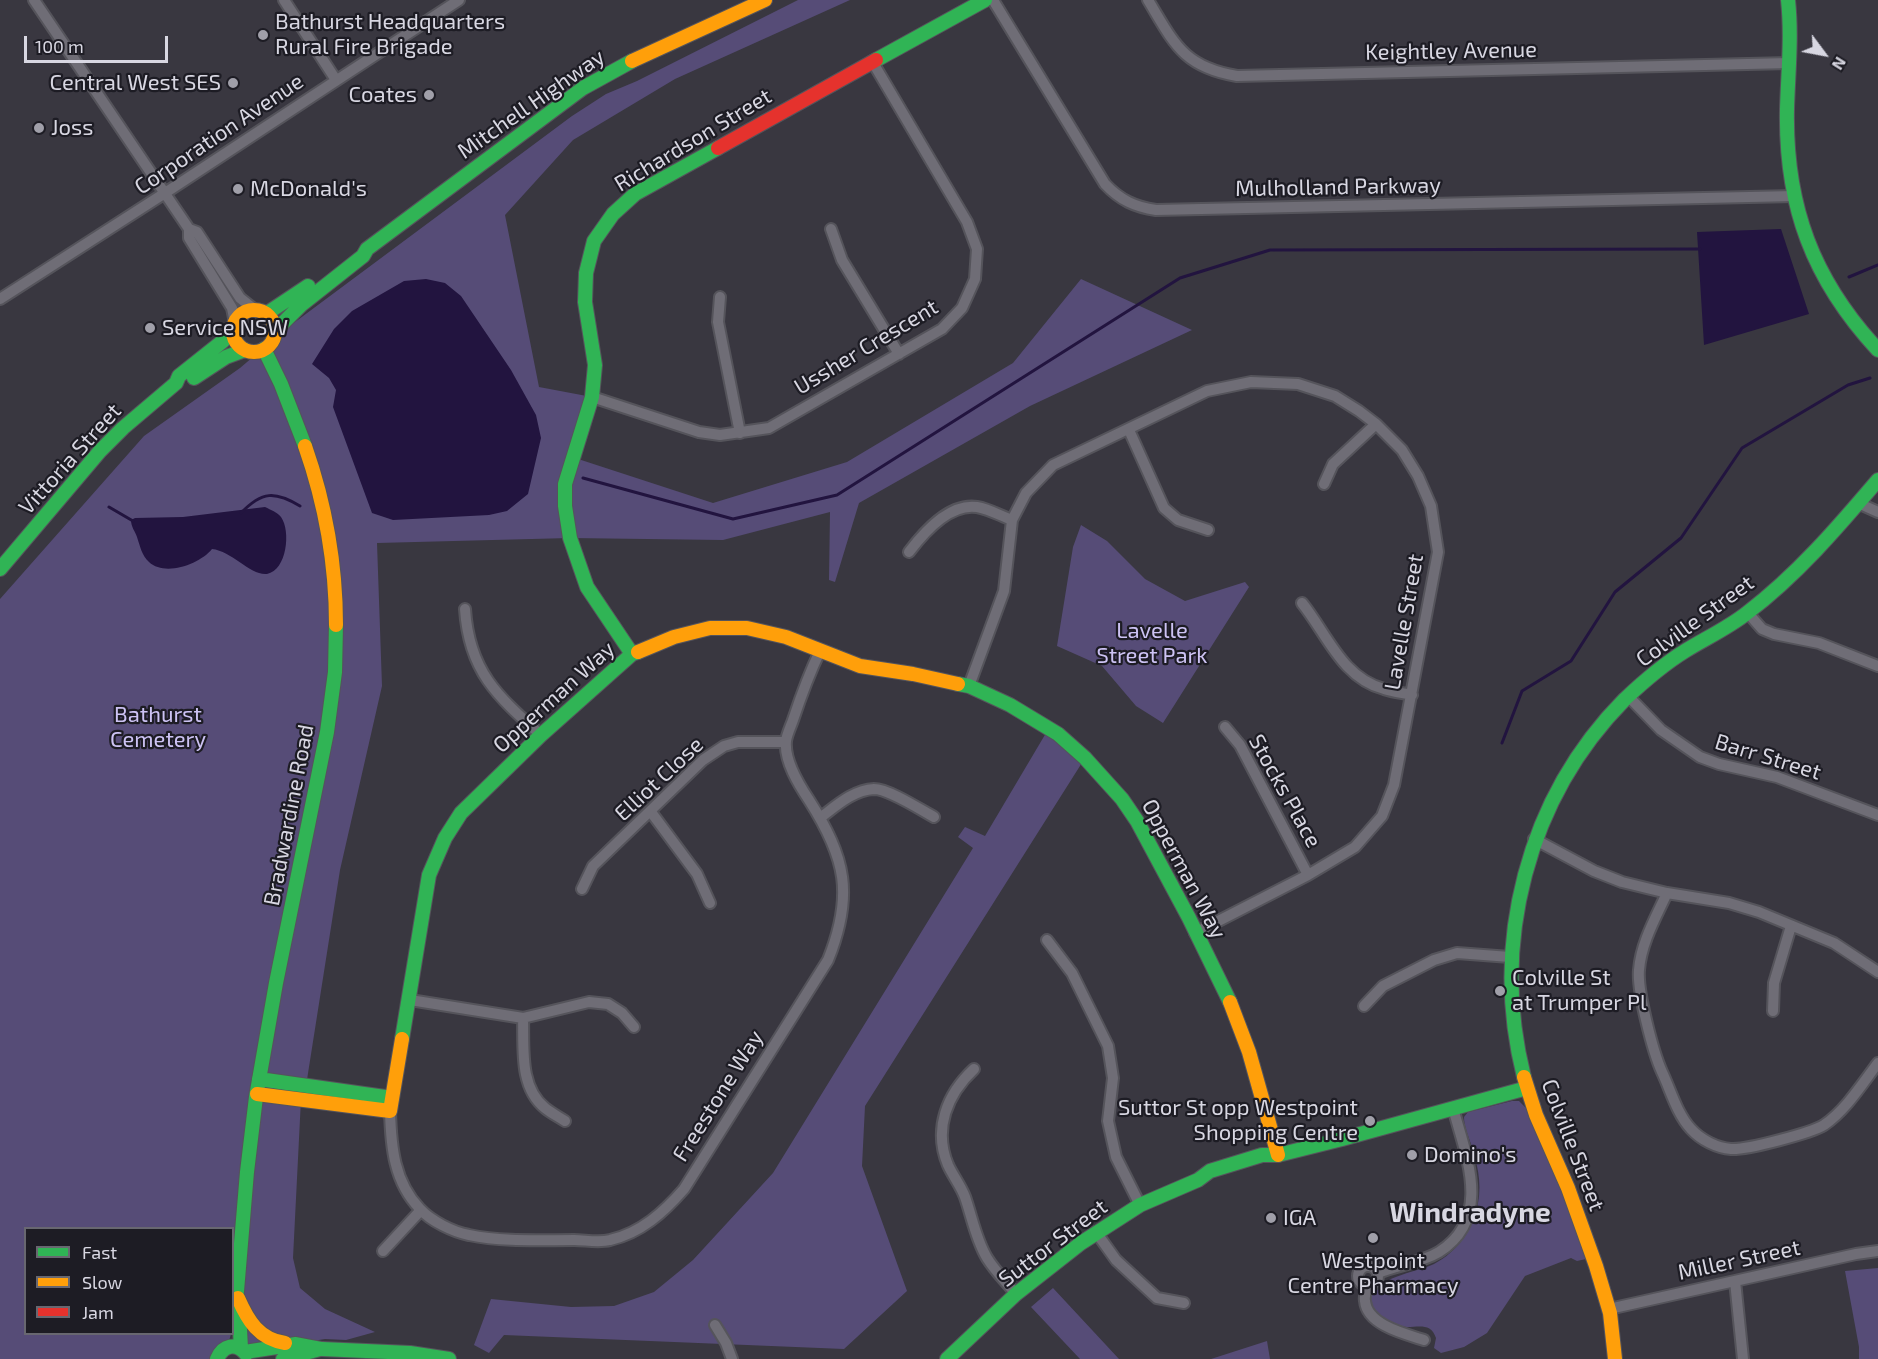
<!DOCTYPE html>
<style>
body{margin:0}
#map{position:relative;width:1878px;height:1359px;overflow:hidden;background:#393740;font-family:"Exo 2",sans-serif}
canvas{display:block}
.legend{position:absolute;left:24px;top:1227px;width:210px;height:108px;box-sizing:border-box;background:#1d1c24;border:2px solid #686770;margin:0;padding:8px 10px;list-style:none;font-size:18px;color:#d8d7e2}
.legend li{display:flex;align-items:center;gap:12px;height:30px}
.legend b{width:30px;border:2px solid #686770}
.north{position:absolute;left:1794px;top:24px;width:60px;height:60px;-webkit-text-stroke:4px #1d1c24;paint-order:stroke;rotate:122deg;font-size:16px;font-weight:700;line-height:24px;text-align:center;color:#d8d7e2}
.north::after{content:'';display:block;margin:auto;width:21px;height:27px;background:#d8d7e2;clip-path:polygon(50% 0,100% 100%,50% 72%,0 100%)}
.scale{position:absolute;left:24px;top:36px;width:144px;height:27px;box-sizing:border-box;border:3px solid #d8d7e2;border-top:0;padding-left:8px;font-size:18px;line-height:21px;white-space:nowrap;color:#d8d7e2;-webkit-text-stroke:4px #1d1c24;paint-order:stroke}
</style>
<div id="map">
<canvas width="1878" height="1359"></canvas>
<ul class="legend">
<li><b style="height:8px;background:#30b455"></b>Fast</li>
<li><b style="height:8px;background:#ff9f0a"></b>Slow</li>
<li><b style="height:8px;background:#e5322d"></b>Jam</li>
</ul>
<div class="north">N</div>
<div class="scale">100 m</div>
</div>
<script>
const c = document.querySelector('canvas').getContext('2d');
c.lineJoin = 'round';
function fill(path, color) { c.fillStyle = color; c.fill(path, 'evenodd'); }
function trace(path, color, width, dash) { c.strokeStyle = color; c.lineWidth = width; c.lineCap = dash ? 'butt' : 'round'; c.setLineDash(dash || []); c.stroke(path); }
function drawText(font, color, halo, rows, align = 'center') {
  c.font = font + ' "Exo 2",sans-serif'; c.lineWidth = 4.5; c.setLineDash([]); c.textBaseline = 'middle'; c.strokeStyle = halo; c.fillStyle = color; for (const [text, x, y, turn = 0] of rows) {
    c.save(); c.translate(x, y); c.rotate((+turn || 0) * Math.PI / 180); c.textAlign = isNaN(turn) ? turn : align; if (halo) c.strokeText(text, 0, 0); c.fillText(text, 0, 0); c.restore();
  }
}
fill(new Path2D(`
 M798,0H850L675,79L573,140L505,215L539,387L592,397L572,457L713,503L847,462L1013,363L1081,279L1192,330L1030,406L859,503L835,582L829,580L830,512L723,540L570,538L377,543L382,686L340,870L306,1086L260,1079L257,1093L301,1099L293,1258L300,1288L325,1309L375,1332L346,1340L325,1339L245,1352L233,1325L232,1228H26V1334H231C228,1346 223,1354 210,1359H0V599L144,436L240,368L287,328L572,116L606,94L637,81Z
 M1081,525L1107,541L1145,579L1185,601L1245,582L1249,587L1163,723L1136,706L1102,666L1057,646L1073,547Z
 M1049,728L1085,758L865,1106L862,1166L907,1291L844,1349L504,1335L489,1353L474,1345L491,1299L571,1307L614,1306L654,1292L693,1260L773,1173L973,848L958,837L965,827L985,836Z
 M1512,1101H1519L1526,1108L1563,1193L1586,1259L1577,1261L1571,1258L1525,1276L1487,1333L1464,1347L1441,1353L1434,1348L1436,1338C1431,1323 1420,1327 1407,1327C1398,1327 1388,1323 1381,1317C1375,1312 1371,1309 1369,1302C1377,1275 1413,1274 1434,1264C1457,1252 1474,1229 1478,1203C1482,1182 1477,1163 1471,1144C1468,1135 1464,1126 1464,1117L1468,1112Z
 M1878,1268V1359H1859V1347L1845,1271Z
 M1053,1288L1119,1359H1080L1031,1307Z
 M1267,1341L1270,1359H1211Z`), '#564c77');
fill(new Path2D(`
 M1781,229L1809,314L1704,345L1697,232Z
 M426,279L445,283L461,296L511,370L536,415L541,438L528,494L507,511L489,515L393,520L372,513L333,407L336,390L329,378L312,364L334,329L352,311L404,281Z
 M265,507C271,510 277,512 281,517C291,531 287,570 267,574C251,576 232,551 212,549C200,564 165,577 149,562C142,556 140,546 137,537C135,531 131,527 131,520L135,518L183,517Z`), '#22143f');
trace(new Path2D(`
 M1849,277L1878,265
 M583,478L733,519L837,495L1180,278L1270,250L1700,249
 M109,507L133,521
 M241,513C262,491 275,491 300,506
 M1502,743L1522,691L1571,661L1615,592L1681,538L1742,448L1848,385L1870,378`), '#22143f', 3);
const street = new Path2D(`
 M34,0L189,229V238L232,308L235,323
 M284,0L336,80
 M993,0L1105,184C1120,200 1135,207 1156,210L1795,196
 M1148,0C1174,43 1183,67 1237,76L1790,63
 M189,229L197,232L240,298L255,310
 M831,229L842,260L899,354
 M720,297L718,322L740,433
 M0,299L165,193L459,0
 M592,397L699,432L720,435L769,428L942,329L962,308L975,279L977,249L967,222L872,61
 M1129,430L1164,508L1178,520L1208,530
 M1324,484L1333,464L1376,424
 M1858,503L1878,512
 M909,552C924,532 949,503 977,507C989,509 1001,516 1012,520
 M1302,603C1327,634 1342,678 1384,689C1393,692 1403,693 1412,695
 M465,609C469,671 497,696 541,735
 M1748,613L1762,629L1774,634L1819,643L1878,666
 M969,686L1004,591L1012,520L1026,493L1053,465L1207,391L1251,382L1298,384L1335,396L1359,411L1376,424L1402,450L1418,476L1431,506L1438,552L1394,785L1382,816L1355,847L1308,875L1195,933
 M1629,697L1661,730L1700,757L1719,764L1777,777L1878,815
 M1225,727L1240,745L1308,875
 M651,812L697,874L710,903
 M820,818C836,806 853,790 874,789C889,789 921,810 934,817
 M1534,839L1594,871L1622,882L1667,893L1729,903L1759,912L1834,943L1878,972
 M582,889L593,866L703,760L724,746L738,742H786
 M1667,893C1656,917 1641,943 1639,970C1637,991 1653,1052 1662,1072C1671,1091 1677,1114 1691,1129C1701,1140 1717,1148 1731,1149C1747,1150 1811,1133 1824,1125C1846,1110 1862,1084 1878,1063
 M1047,940L1072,973L1108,1046L1113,1078L1108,1121L1116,1157L1140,1205
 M410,1000L523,1018L589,1002L608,1004L622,1013L634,1027
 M1364,1006L1383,986L1434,960L1457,953L1510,957
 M1773,1011L1774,983L1791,926
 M523,1018C524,1048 519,1087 545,1108C551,1113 559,1117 565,1121
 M974,1069C947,1094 933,1129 948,1165C953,1176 961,1186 965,1197C972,1217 976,1240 987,1258C995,1271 1007,1283 1016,1294
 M390,1111C391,1147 394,1182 420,1209C431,1221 453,1232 469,1235C502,1242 539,1240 574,1240C585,1240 599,1243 610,1240C641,1233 664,1212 684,1189L828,960C854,895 846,858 809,800C799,785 784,761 786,741C787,734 791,726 793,720C801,696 809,674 820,651
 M1096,1232L1116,1260L1157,1298L1184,1303
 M383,1251L421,1210
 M1358 1276a10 10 0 1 1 20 0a10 10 0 1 1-20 0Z
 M1378,1273C1397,1265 1421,1263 1439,1252C1493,1218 1466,1156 1453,1108
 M1735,1281L1743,1359
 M1367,1286C1366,1291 1364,1296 1365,1301C1367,1325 1405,1334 1424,1340
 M1609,1309L1856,1254L1878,1251
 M715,1325L726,1343L732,1359`);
const fast = new Path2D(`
 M1788,0C1792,37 1788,73 1787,109C1785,206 1813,280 1878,350
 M876,60L985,0
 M266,314L308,286
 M275,331L301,305L363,256L367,249L583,88L632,61
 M264,349L281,384L305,446
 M194,378L226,357L245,350
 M0,569L100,451L123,428L176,383L179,376L223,341L233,329
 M632,654L587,587L570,538L565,506V484L592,397L595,365L585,302L586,273L594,241L613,214L635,194L718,148
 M958,684L969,686L1010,705L1058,734L1085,758L1122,799L1137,821L1189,918L1230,1002
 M402,1039L429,875L445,838L461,813L541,735L632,654L638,652
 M1524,1077C1490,943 1527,798 1625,699C1643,682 1664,664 1685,651C1706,638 1728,628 1747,613C1797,575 1838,527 1878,480
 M259,1079L392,1098
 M239,1312L241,1348
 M232,1325L237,1291L247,1172L256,1097L276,983L327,732L335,672L336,625
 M245,1352L296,1344L322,1349L410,1353L449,1359
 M217,1359C223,1345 236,1342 246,1354
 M283,1359L320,1349
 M947,1359L1016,1294L1081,1243L1140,1205L1198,1180L1210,1171L1262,1155H1278L1342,1139L1527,1088`);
const slow = new Path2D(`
 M632,61L765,0
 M233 331a21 21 0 1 1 42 0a21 21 0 1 1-42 0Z
 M305,446C325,503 336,565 336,625
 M638,652L674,637L710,628H747L786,637L860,666L913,674L958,684
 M1230,1002L1249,1052L1278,1155
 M1524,1077L1536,1115L1568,1188L1596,1266L1610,1313L1615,1359
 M257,1094L390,1111L402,1039
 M238,1298C248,1321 259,1339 285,1343`);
const jam = new Path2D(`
 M718,148L876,60`);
trace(street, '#55545b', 14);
trace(fast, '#55545b', 16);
trace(slow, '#55545b', 16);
trace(jam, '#55545b', 16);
trace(street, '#6f6d76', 10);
trace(fast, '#30b455', 14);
trace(slow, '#ff9f0a', 14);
trace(jam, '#e5322d', 14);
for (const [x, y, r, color] of [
 [263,35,6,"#a09fa9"],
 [233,83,6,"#a09fa9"],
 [429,95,6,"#a09fa9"],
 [39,128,6,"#a09fa9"],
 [238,189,6,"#a09fa9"],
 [150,328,6,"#a09fa9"],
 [1500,991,6,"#a09fa9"],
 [1370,1121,6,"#a09fa9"],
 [1412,1155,6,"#a09fa9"],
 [1271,1218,6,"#a09fa9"],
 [1373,1238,6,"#a09fa9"]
]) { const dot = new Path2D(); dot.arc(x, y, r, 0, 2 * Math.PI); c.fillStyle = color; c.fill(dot); trace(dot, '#1d1c24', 2); }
drawText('22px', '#d8d7e2', '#1d1c24', [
 ["Bathurst Headquarters",275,22],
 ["Rural Fire Brigade",275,47],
 ["Central West SES",221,83,"right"],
 ["Coates",417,95,"right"],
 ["Joss",51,128],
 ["McDonald's",250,189],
 ["Service NSW",162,328],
 ["Colville St",1512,978],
 ["at Trumper Pl",1512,1003],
 ["Suttor St opp Westpoint",1358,1108,"right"],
 ["Shopping Centre",1358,1133,"right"],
 ["Domino's",1424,1155],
 ["IGA",1283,1218],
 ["Westpoint",1373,1261,"center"],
 ["Centre Pharmacy",1373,1286,"center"]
], 'left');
drawText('22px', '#d8d7e2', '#1d1c24', [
 ["Keightley Avenue",1451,51,-1],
 ["Mitchell Highway",531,104,-35],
 ["Corporation Avenue",219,134,-34],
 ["Richardson Street",693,140,-31],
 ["Mulholland Parkway",1338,187,-1],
 ["Ussher Crescent",866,347,-31],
 ["Vittoria Street",70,459,-48],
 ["Colville Street",1695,621,-36],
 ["Lavelle Street",1404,622,-80],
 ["Opperman Way",554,697,-42],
 ["Barr Street",1768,757,17],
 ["Elliot Close",659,779,-43],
 ["Stocks Place",1285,791,61],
 ["Bradwardine Road",289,815,-79],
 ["Opperman Way",1184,869,62],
 ["Freestone Way",718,1096,-58],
 ["Colville Street",1573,1145,69],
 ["Suttor Street",1053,1243,-37],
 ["Miller Street",1739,1260,-12]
]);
drawText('22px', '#cdc3f4', '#1d1c24', [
 ["Lavelle",1152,631],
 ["Street Park",1152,656],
 ["Bathurst",158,715],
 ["Cemetery",158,740]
]);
drawText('bold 28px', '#d8d7e2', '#1d1c24', [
 ["Windradyne",1470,1213]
]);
</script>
